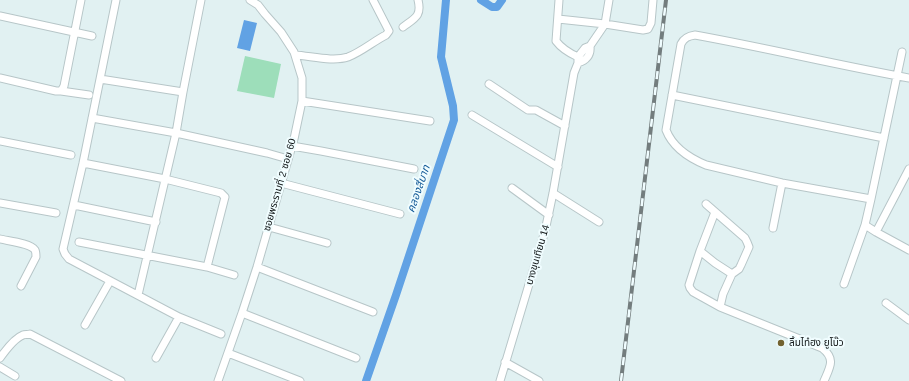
<!DOCTYPE html>
<meta charset="utf-8">
<style>
body{margin:0}
canvas{display:block;background:#e1f1f2}
</style>
<canvas width="909" height="381"></canvas>
<script>
const c = document.querySelector('canvas').getContext('2d');
c.lineJoin = 'round';
function fill(path, color) { c.fillStyle = color; c.fill(path, 'evenodd'); }
function trace(path, color, width, dash) { c.strokeStyle = color; c.lineWidth = width; c.lineCap = dash ? 'butt' : 'round'; c.setLineDash(dash || []); c.stroke(path); }
function drawText(font, color, halo, rows, align = 'center') {
  c.font = font + ' Helvetica,"Noto Sans Thai",sans-serif'; c.lineWidth = 4; c.setLineDash([]); c.textBaseline = 'middle'; c.strokeStyle = halo; c.fillStyle = color; for (const [text, x, y, turn = 0] of rows) {
    c.save(); c.translate(x, y); c.rotate((+turn || 0) * Math.PI / 180); c.textAlign = isNaN(turn) ? turn : align; if (halo) c.strokeText(text, 0, 0); c.fillText(text, 0, 0); c.restore();
  }
}
fill(new Path2D(`
 M245,56L281,64L274,98L237,91Z`), '#9ddeba');
fill(new Path2D(`
 M244,20L257,23L250,51L237,48Z`), '#61a2e4');
trace(new Path2D(`
 M481,0L492,7H497L502,0
 M366,381L396,295L454,120L453,106L441,57L446,0`), '#61a2e4', 8);
const minor = new Path2D(`
 M116,0L83,163L63,249L65,254L69,259L179,317L221,334
 M559,0L556,41C562,49 569,53 578,57
 M0,16L92,36
 M558,19L605,24L643,30L648,29L651,23L653,0
 M403,27C415,18 422,16 418,0
 M295,55C311,56 333,62 348,57C361,52 374,41 386,35L389,31L373,0
 M578,63C587,60 591,55 590,46
 M0,78L56,91H61L64,86L81,0
 M100,79L183,92
 M489,84L528,110H536L565,126
 M61,91L89,95
 M672,95L884,138
 M302,101L430,121
 M472,115L558,167
 M92,118L176,133L267,153L288,159
 M0,141L71,155
 M292,146L321,151L414,169
 M83,163L165,179L221,193L225,197L207,267
 M909,169L876,232L909,250
 M281,183L400,214
 M512,188L549,215
 M553,193L599,222
 M871,199L782,183L706,165C689,158 673,148 666,130L681,44C684,38 688,36 695,35C767,48 837,65 909,78
 M0,203L56,213
 M706,204L745,238L747,242L749,247L741,265L739,269L732,274L723,294L720,307L822,348C836,359 830,367 824,381
 M74,205L156,222
 M715,212L700,251L715,263L732,274
 M269,227L327,243
 M773,228L782,183
 M876,232L865,225L871,199L902,52
 M0,239C8,241 30,243 35,250C36,252 36,254 36,257L21,286
 M79,242L207,267L234,275
 M700,251L689,285L690,288L693,292L720,307
 M257,267L373,312
 M844,284L865,225
 M138,295L176,133L183,92L201,0
 M886,303L909,320
 M242,313L356,358
 M85,325L110,281
 M228,353L300,381
 M0,358C5,351 15,338 23,335C25,334 28,335 30,334L121,381
 M156,358L179,317
 M505,362L539,381
 M0,367L15,376
 M218,381L242,313L257,267L294,139L302,101V78L294,52L281,32L265,14L258,5L250,0
 M500,381L545,231L553,193L574,73L578,63V57L585,48L590,46L605,24L609,0`);
trace(minor, '#b7c6c8', 9);
trace(minor, '#fff', 7);
const rail = new Path2D(`
 M621,381L666,0`);
trace(rail, '#737d7e', 4);
trace(rail, '#f0fdff', 2.5, [8]);
for (const [x, y, r, color] of [
 [781,343,4,"#726230"]
]) { const dot = new Path2D(); dot.arc(x, y, r, 0, 2 * Math.PI); c.fillStyle = color; c.fill(dot); trace(dot, '#f0fdff', 1.5); }
drawText('10px', '#0f1415', '#f0fdff', [
 ["ซอยพระรามที่ 2 ซอย 60",280,185,-74],
 ["บางขุนเทียน 14",538,255,-74]
]);
drawText('10px', '#0f1415', '#f0fdff', [
 ["ลิ้มไท๋ฮง ยูโบ๊ว",789,343]
], 'left');
drawText('italic 11px', '#145a97', '#f0fdff', [
 ["คลองสี่บาท",419,189,-71]
]);
</script>
